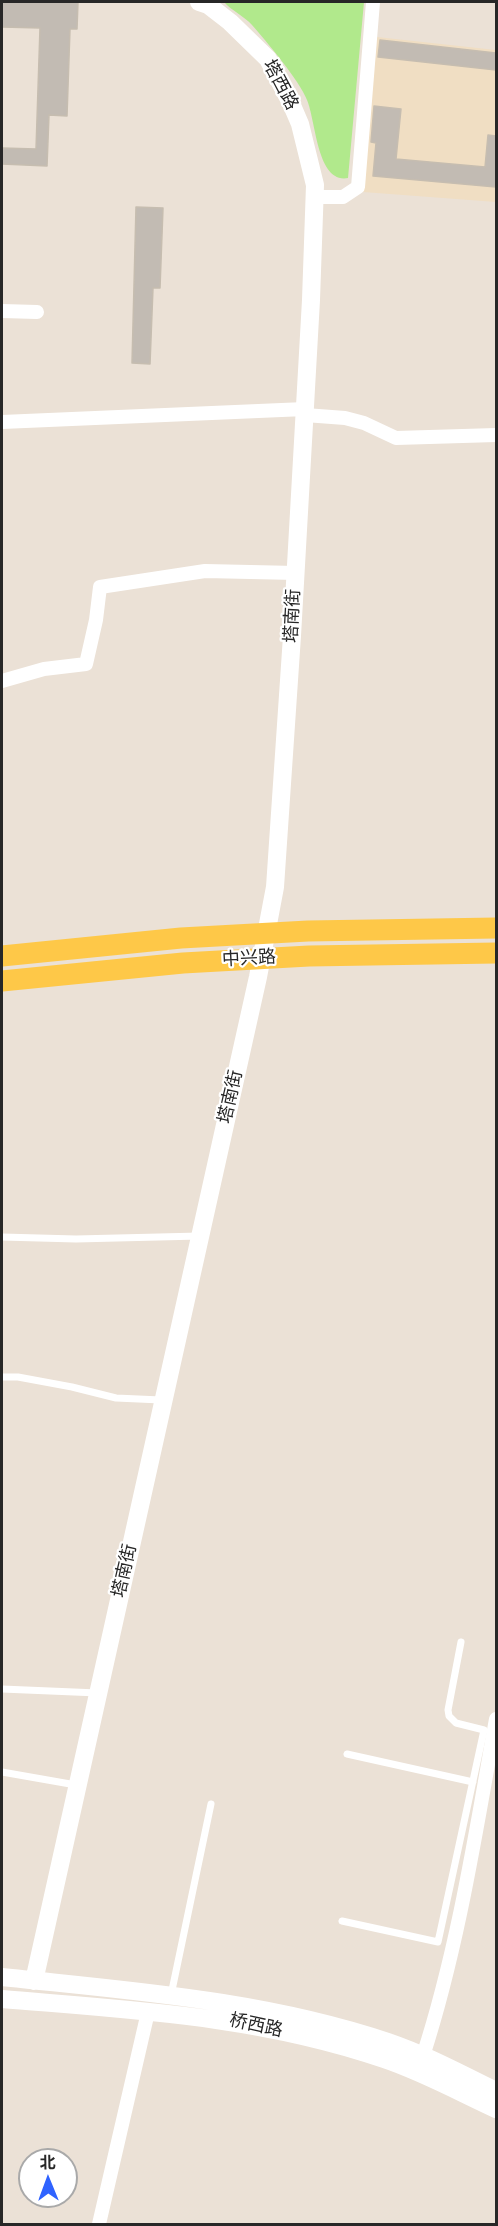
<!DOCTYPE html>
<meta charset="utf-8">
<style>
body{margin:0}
#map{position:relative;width:498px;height:2226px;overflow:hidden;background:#ebe1d6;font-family:"Archivo Narrow","Noto Sans SC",sans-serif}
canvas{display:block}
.frame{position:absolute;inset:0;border:3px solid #272727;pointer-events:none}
.north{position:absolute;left:18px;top:2148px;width:60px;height:60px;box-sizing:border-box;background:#fff;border:2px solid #a9a9a9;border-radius:50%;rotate:359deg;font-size:16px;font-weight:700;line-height:24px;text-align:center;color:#272727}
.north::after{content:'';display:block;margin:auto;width:21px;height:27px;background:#2f63ff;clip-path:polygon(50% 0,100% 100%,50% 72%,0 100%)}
</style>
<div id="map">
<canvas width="498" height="2226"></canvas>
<div class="frame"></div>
<div class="north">北</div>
</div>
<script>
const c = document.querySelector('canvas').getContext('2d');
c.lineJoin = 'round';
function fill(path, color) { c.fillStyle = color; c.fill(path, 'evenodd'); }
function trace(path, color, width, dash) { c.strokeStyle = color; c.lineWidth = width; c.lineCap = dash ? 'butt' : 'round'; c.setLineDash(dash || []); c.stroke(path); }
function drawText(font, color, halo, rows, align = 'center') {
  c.font = font + ' "Archivo Narrow","Noto Sans SC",sans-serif'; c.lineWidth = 4.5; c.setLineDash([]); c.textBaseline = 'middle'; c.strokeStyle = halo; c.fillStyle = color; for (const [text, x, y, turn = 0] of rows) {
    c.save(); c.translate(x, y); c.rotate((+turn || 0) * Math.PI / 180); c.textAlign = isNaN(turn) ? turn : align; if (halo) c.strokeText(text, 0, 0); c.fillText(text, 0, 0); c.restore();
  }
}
fill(new Path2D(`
 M377,37L496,50V202L363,192Z`), '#f0dec3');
fill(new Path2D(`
 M224,2H364L348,178C317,184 316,121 307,100C300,81 266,41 252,25C244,16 232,11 224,2Z`), '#b1e98c');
const building = new Path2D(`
 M2,2H78L77,29H70L67,116L49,115L47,166L2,164V148L36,149L40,28L2,27Z
 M380,40L496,53V70L378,57Z
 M374,106L401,109L396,159L485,167L488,135L496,136V187L373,176L376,143L371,142Z
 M136,207L163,208L160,288H153L150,364L132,363Z`);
fill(building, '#c2bbb3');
trace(building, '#c6bdb0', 1.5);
trace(new Path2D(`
 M2,1237L76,1239L200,1236
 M2,1377H18L72,1387L116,1398L161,1400
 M2,1689L98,1693
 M347,1754L473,1782
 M2,1772L76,1785
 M342,1921L438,1942L484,1730L456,1723L449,1716L448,1710L461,1642
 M171,1995L211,1804`), '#fff', 7);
trace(new Path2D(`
 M315,197H343L358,187L373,2
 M2,311L37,312
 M305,415L345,418L364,423L396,438L496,435
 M2,422L305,409
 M2,681L44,669L86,664L96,620L100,587L205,571L296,573
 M423,2056C458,1948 476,1831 496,1719
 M99,2224L148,2012`), '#fff', 14);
trace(new Path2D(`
 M2,1977C132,1991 263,2000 388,2042C426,2055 461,2074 496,2091
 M34,1981L258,977L275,887L292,636L311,300L315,185L300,124L291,103L268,59L230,22L208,5L199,2
 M2,1999C132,2010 259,2016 384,2059C423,2072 459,2092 496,2109`), '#fff', 18);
trace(new Path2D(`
 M2,956L181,938L308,931L496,928
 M2,981L183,963L309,956L496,953`), '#fec848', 21);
drawText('18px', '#272727', '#fff', [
 ["塔西路",280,85,62],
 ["塔南街",293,616,-87],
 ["中兴路",249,959,-3],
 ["塔南街",231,1097,-77],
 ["塔南街",125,1571,-77],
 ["桥西路",256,2026,12]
]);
</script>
